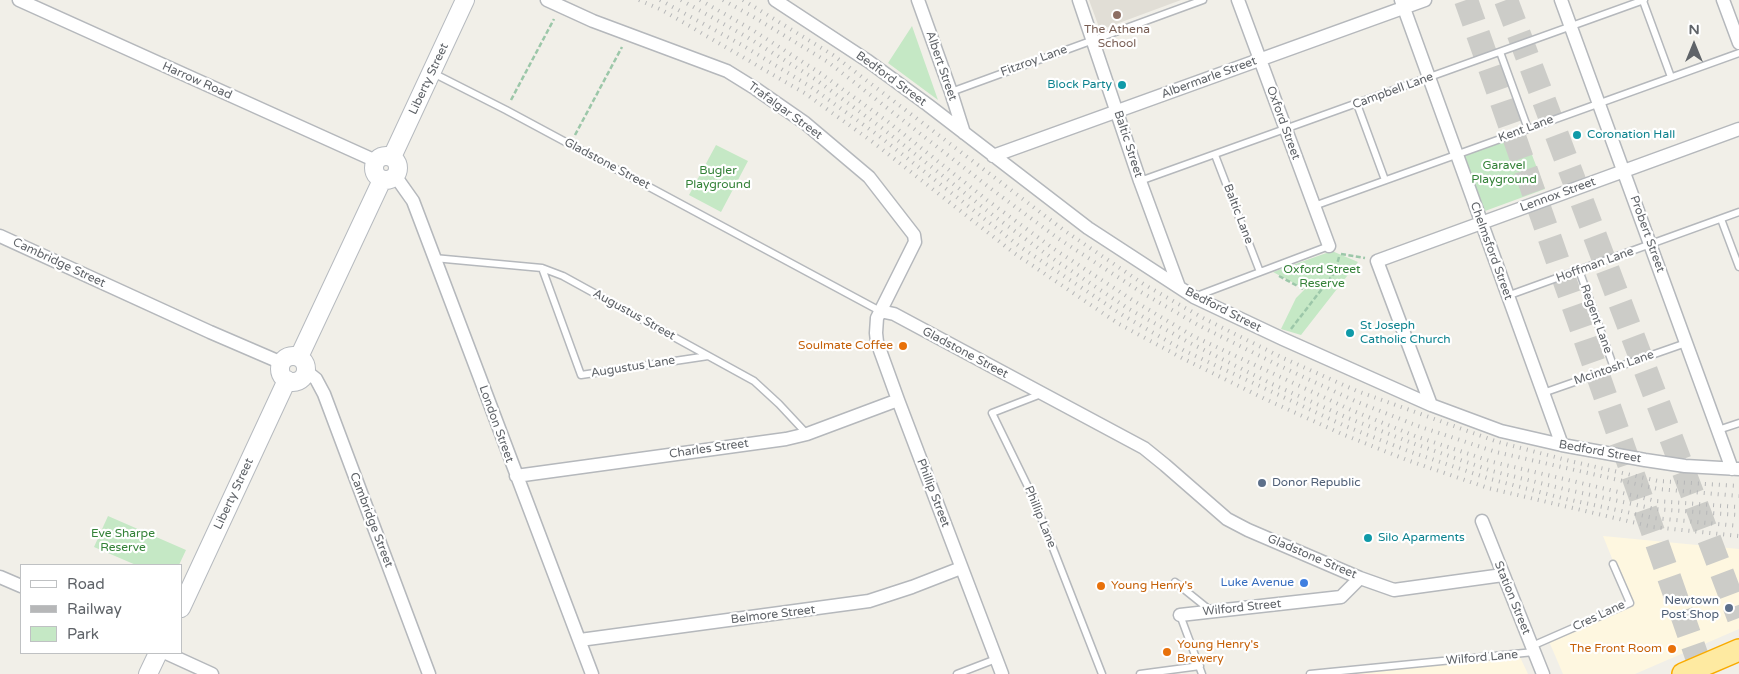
<!DOCTYPE html>
<style>
body{margin:0}
#map{position:relative;width:1739px;height:674px;overflow:hidden;background:#f1efe8;font-family:"Varela Round",sans-serif}
canvas{display:block}
.legend{position:absolute;left:20px;top:564px;width:162px;height:90px;box-sizing:border-box;background:#fff;border:1px solid #bfc1c3;margin:0;padding:6px 9px;list-style:none;font-size:15px;color:#5f6368}
.legend li{display:flex;align-items:center;gap:10px;height:25px}
.legend b{width:25px;border:1px solid #bfc1c3}
.north{position:absolute;left:1669px;top:20px;width:50px;height:50px;-webkit-text-stroke:4px #fff;paint-order:stroke;rotate:0deg;font-size:14px;font-weight:700;line-height:20px;text-align:center;color:#5f6368}
.north::after{content:'';display:block;margin:auto;width:18px;height:22px;background:#5f6368;clip-path:polygon(50% 0,100% 100%,50% 72%,0 100%)}
</style>
<div id="map">
<canvas width="1739" height="674"></canvas>
<ul class="legend">
<li><b style="height:6px;background:#fff"></b>Road</li>
<li><b style="height:6px;background:#b6b7b8"></b>Railway</li>
<li><b style="height:14px;background:#c5e8c5"></b>Park</li>
</ul>
<div class="north">N</div>
</div>
<script>
const c = document.querySelector('canvas').getContext('2d');
c.lineJoin = 'round';
function fill(path, color) { c.fillStyle = color; c.fill(path, 'evenodd'); }
function trace(path, color, width, dash) { c.strokeStyle = color; c.lineWidth = width; c.lineCap = dash ? 'butt' : 'round'; c.setLineDash(dash || []); c.stroke(path); }
function drawText(font, color, halo, rows, align = 'center') {
  c.font = font + ' "Varela Round",sans-serif'; c.lineWidth = 4.5; c.setLineDash([]); c.textBaseline = 'middle'; c.strokeStyle = halo; c.fillStyle = color; for (const [text, x, y, turn = 0] of rows) {
    c.save(); c.translate(x, y); c.rotate((+turn || 0) * Math.PI / 180); c.textAlign = isNaN(turn) ? turn : align; if (halo) c.strokeText(text, 0, 0); c.fillText(text, 0, 0); c.restore();
  }
}
fill(new Path2D(`
 M1603,536L1739,549V629L1635,674H1563L1548,639L1630,603Z
 M1520,657L1528,674H1347L1463,663Z`), '#fef7e0');
fill(new Path2D(`
 M1089,0H1181L1100,30Z`), '#e1ded6');
fill(new Path2D(`
 M912,26L938,100L888,63Z
 M1524,134L1545,189L1485,211L1464,156Z
 M716,145L748,161L721,212L689,195Z
 M1332,251L1358,262L1301,335L1281,329L1296,298L1305,289L1273,272Z
 M108,516L186,550L179,565H136L94,547Z`), '#c5e8c5');
trace(new Path2D(`
 M1466,0L1703,674
 M1506,0L1739,618`), '#ccccc8', 24, [24, 12]);
const service = new Path2D(`
 M1643,1L1671,77
 M1500,52L1528,129
 M433,73L506,110L880,311
 M951,92L1203,0
 M1357,104L1385,180
 M1215,155L1260,272
 M1140,181L1644,0
 M1314,206L1739,53
 M1721,219L1739,267
 M434,258L542,268L563,276L754,381L779,404L807,434
 M542,268L581,375L708,356
 M1579,270L1614,368
 M1507,296L1739,212
 M1194,297L1329,246
 M1543,393L1686,343
 M1041,394L992,413L1033,497L1102,674
 M1718,430L1739,423
 M1175,582L1211,611
 M1180,615L1202,674
 M1532,646L1630,603L1613,564
 M957,674L996,659
 M1140,674L1200,666
 M1310,674L1534,652`);
const minor = new Path2D(`
 M19,0L376,161
 M547,0L593,21L727,71L756,89L805,123L869,177L914,235L915,242L877,318L876,333L877,342L898,400L1002,674
 M775,0L868,61L928,105L1088,228L1194,297L1283,339L1431,405L1501,431L1562,445L1645,460L1685,466L1739,469
 M918,0L951,92L964,133
 M1079,0L1140,181L1179,287
 M1238,0L1329,246
 M1401,0L1562,445
 M1561,0L1732,469
 M1723,0L1739,43
 M993,156L1425,0
 M396,177L413,201L592,674
 M0,236L210,332L282,363
 M880,311L894,314L1144,448L1165,465L1227,519L1248,530L1360,578L1394,590L1503,575
 M306,371L316,379L324,394L429,674
 M1431,405L1377,261L1739,129
 M516,476L786,439L807,434L898,400
 M1482,521L1543,674
 M0,577L21,586
 M1180,615L1341,597L1360,578
 M580,640L869,601L912,587L961,568
 M166,653L212,674`);
const secondary = new Path2D(`
 M374 168a12 12 0 1 1 24 0a12 12 0 1 1-24 0Z
 M392,157L465,0
 M280 369a13 13 0 1 1 26 0a13 13 0 1 1-26 0Z
 M299,357L382,180
 M181,608L287,380
 M148,674L158,653`);
const trunk = new Path2D(`
 M1683,674L1739,650`);
trace(service, '#b5b8bc', 9);
trace(minor, '#b5b8bc', 15);
trace(secondary, '#b6babf', 20);
trace(trunk, '#f9ab00', 24);
trace(new Path2D(`
 M511,100L554,19
 M575,135L622,47
 M1341,254L1365,258
 M1279,276L1303,289
 M1291,329L1335,272L1339,257`), '#9cc7a9', 2.5, [5, 2.5]);
trace(service, '#fff', 6);
trace(minor, '#fff', 12);
trace(secondary, '#fff', 18);
trace(trunk, '#feeaa1', 21);
trace(new Path2D(`
 M639,0L662,10L806,94L874,143L1014,253L1119,324L1182,358L1265,399L1342,434L1407,460L1488,488L1653,527L1739,536
 M660,0L742,45L811,87L879,136L1019,246L1124,316L1185,351L1345,426L1411,452L1490,479L1566,499L1654,518L1739,526
 M681,0L747,37L815,79L882,128L994,216L1049,256L1129,309L1190,343L1272,384L1348,418L1412,443L1492,471L1568,490L1655,509L1739,515
 M700,0L751,29L820,73L887,121L987,200L1054,249L1134,301L1193,336L1351,410L1415,436L1493,462L1656,501L1739,507
 M723,0L757,19L828,62L994,191L1059,239L1141,292L1200,326L1280,366L1355,401L1418,426L1496,452L1658,489L1739,496
 M743,0L833,55L1065,231L1145,285L1203,318L1283,358L1357,391L1498,442L1574,462L1658,481L1739,486`), '#b6b7b8', 4, [1, 6]);
for (const [x, y, r, color] of [
 [1117,15,5,"#8d6e63"],
 [1122,85,5,"#0f9aa8"],
 [1577,135,5,"#0f9aa8"],
 [1350,333,5,"#0f9aa8"],
 [903,346,5,"#e8710a"],
 [1262,483,5,"#5c6f8a"],
 [1368,538,5,"#0f9aa8"],
 [1304,583,5,"#3f7fe0"],
 [1101,586,5,"#e8710a"],
 [1729,608,5,"#5c6f8a"],
 [1672,649,5,"#e8710a"],
 [1167,652,5,"#e8710a"]
]) { const dot = new Path2D(); dot.arc(x, y, r, 0, 2 * Math.PI); c.fillStyle = color; c.fill(dot); trace(dot, '#fff', 2); }
drawText('12px', '#785e54', '#fff', [
 ["The Athena",1117,30],
 ["School",1117,44]
]);
drawText('12px', '#5f6368', '#fff', [
 ["Fitzroy Lane",1034,61,-20],
 ["Albert Street",941,66,71],
 ["Albermarle Street",1209,78,-20],
 ["Liberty Street",429,79,-65],
 ["Bedford Street",891,79,36],
 ["Harrow Road",197,81,24],
 ["Campbell Lane",1393,91,-20],
 ["Trafalgar Street",785,111,36],
 ["Oxford Street",1283,123,70],
 ["Kent Lane",1526,129,-20],
 ["Baltic Street",1128,144,72],
 ["Gladstone Street",607,164,28],
 ["Lennox Street",1558,195,-20],
 ["Baltic Lane",1238,214,69],
 ["Probert Street",1647,234,70],
 ["Chelmsford Street",1491,251,70],
 ["Cambridge Street",59,263,25],
 ["Hoffman Lane",1595,265,-20],
 ["Bedford Street",1223,310,27],
 ["Augustus Street",634,315,29],
 ["Regent Lane",1596,319,70],
 ["Gladstone Street",965,353,28],
 ["Augustus Lane",633,367,-9],
 ["Mcintosh Lane",1614,368,-19],
 ["London Street",496,424,70],
 ["Charles Street",709,449,-8],
 ["Bedford Street",1600,452,10],
 ["Phillip Street",933,493,69],
 ["Liberty Street",234,494,-65],
 ["Phillip Lane",1040,517,68],
 ["Cambridge Street",371,520,69],
 ["Gladstone Street",1312,557,23],
 ["Station Street",1512,598,68],
 ["Wilford Street",1242,608,-6],
 ["Belmore Street",773,615,-7],
 ["Cres Lane",1599,616,-25],
 ["Wilford Lane",1482,658,-5]
]);
drawText('12px', '#0d838f', '#fff', [
 ["Block Party",1112,85,"right"],
 ["Coronation Hall",1587,135],
 ["St Joseph",1360,326],
 ["Catholic Church",1360,340],
 ["Silo Aparments",1378,538]
], 'left');
drawText('12px', '#348238', '#fff', [
 ["Garavel",1504,166],
 ["Playground",1504,180],
 ["Bugler",718,171],
 ["Playground",718,185],
 ["Oxford Street",1322,270],
 ["Reserve",1322,284],
 ["Eve Sharpe",123,534],
 ["Reserve",123,548]
]);
drawText('12px', '#c56008', '#fff', [
 ["Soulmate Coffee",893,346],
 ["Young Henry's",1111,586,"left"],
 ["Young Henry's",1177,645,"left"],
 ["Brewery",1177,659,"left"],
 ["The Front Room",1662,649]
], 'right');
drawText('12px', '#4e5e75', '#fff', [
 ["Donor Republic",1272,483],
 ["Newtown",1719,601,"right"],
 ["Post Shop",1719,615,"right"]
], 'left');
drawText('12px', '#366cbe', '#fff', [
 ["Luke Avenue",1294,583]
], 'right');
</script>
